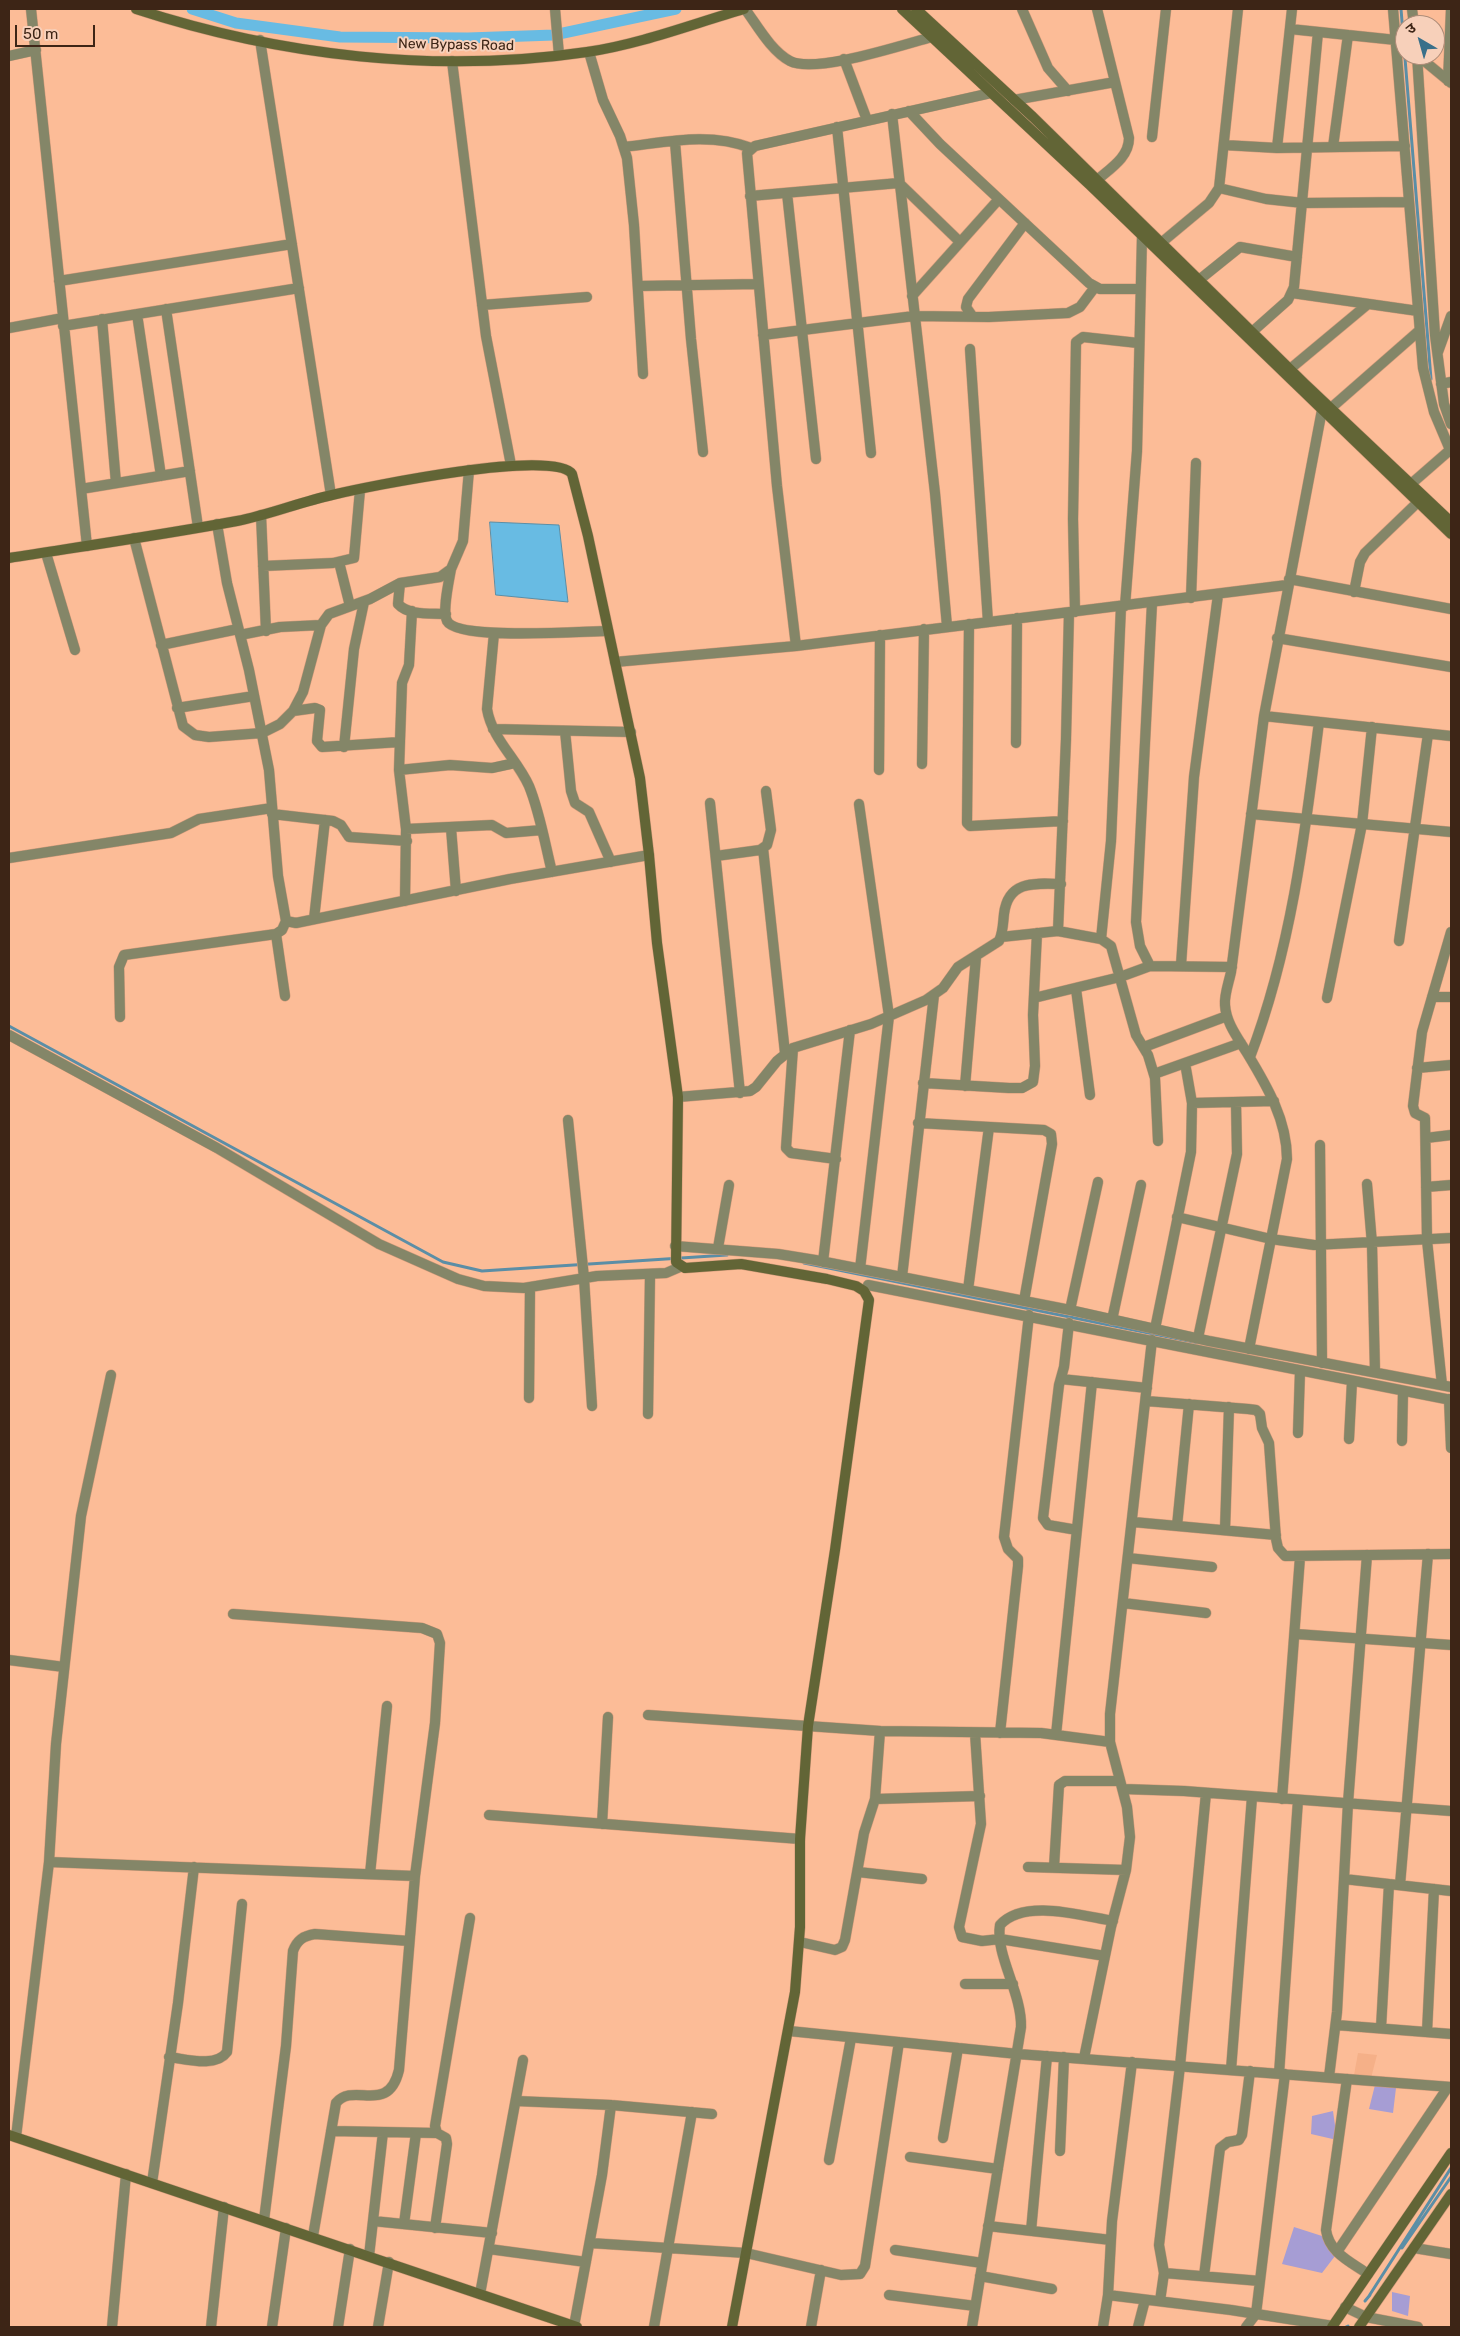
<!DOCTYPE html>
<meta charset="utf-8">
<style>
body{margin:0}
#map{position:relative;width:1460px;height:2336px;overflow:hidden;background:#fcbc97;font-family:Rubik,"Noto Sans Devanagari",sans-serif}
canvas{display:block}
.frame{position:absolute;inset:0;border:10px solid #3d2516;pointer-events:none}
.north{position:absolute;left:1395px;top:15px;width:50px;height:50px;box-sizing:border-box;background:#f7d0ba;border:1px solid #ad8c78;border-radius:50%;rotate:322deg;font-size:14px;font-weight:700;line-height:20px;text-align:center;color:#3d2516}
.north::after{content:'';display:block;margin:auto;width:18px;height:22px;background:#39708a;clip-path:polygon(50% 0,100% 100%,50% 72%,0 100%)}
.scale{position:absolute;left:15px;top:25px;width:80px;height:22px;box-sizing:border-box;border:2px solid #3d2516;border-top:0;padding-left:6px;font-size:15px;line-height:18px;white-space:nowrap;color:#3d2516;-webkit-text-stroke:4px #f7d0ba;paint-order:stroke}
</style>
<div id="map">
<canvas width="1460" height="2336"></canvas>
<div class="frame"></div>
<div class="north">उ</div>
<div class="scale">50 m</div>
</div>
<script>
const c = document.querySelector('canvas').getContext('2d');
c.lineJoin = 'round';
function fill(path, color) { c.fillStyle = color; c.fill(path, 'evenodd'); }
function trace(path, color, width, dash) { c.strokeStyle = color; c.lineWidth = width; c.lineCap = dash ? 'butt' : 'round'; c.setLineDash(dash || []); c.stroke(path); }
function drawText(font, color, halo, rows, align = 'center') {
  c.font = font + ' Rubik,sans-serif'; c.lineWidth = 4; c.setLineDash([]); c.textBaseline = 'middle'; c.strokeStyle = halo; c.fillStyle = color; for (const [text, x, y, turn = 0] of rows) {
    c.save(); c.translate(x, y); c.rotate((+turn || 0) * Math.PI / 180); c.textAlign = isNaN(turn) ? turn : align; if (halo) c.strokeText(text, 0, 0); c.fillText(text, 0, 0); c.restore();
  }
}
fill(new Path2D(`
 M1358,2053L1377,2055L1371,2078L1354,2075Z`), '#f5b088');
fill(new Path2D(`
 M1375,2085L1396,2088L1393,2113L1369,2109Z
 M1333,2111L1337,2140L1311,2134L1312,2116Z
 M1294,2227L1322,2236L1326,2245L1335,2256L1322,2273L1282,2264Z
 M1392,2292L1410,2296L1408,2316L1392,2311Z`), '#a69dd4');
const water = new Path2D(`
 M490,522L559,525L568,602L496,595Z`);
fill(water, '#68bbe3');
trace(water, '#5b8ea6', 1);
trace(new Path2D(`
 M1401,9L1431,379
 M9,1026L443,1262L482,1271L727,1255
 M804,1263L1198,1343
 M1402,2248L1451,2177
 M1369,2296L1451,2168
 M1365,2301L1370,2295
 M1346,2327L1348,2326`), '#5b8ea6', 3);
trace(new Path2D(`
 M192,9L236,23L340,37L468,38L554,35L676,9`), '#68bbe3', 11);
const street = new Path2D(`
 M31,9L87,546
 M555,9L559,55
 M745,9C757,25 771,51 790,61C815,74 902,45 932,37
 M1022,9L1048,68L1068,91
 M1097,9L1129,138C1129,157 1111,168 1097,180
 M1393,9L1423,368L1434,412L1451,452
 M1412,9L1414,25
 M1290,29L1396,40
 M260,40L331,495
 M589,52L603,100L620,136L627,158L634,225L643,374
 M1417,55L1435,335L1444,404L1451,424
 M1417,55L1451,83
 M9,56L36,50
 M844,59L867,120
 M452,61L486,336L511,465
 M1448,81L1451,9
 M1014,100L1115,82
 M909,111L940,144L1089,283L1100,289H1140
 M892,114L935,493L947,626
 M837,127L871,453
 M1152,137L1166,9
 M675,142L691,339L703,452
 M1224,145L1277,148L1405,146
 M624,147C668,142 709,132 751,148
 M1333,147L1348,35
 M1277,148L1292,9
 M1219,188L1266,199L1303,203L1409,202
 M787,193L816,459
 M750,196L899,183L960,242
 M1161,243L1209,203L1219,188L1238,9
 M1199,280L1240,247L1297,257
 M59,281L292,244
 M638,286L758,284
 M1292,293L1418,311
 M912,296L999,199
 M482,305L587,297
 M166,309L198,527
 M137,314L161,476
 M973,317L966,307L968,299L1025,223
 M102,319L116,483
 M63,326L299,288
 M9,328L63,318
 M1252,332L1288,300L1294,287L1318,32
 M763,335L914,316L989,317L1068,313L1080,307L1095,287
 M970,349L988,622
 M1438,352L1451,316
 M1290,369L1368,304
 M1441,384L1451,382
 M1331,408L1420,330
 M1411,484L1450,450
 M81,489L190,471
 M261,515L266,631
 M217,524L227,583L249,670L269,770L278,876L286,921L296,923L510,879L649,855
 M134,538L183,726L195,735L209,737L262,733L280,724L293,711L303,692L321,625L329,614L370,599L400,583L440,577L451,569L463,541L469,470
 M46,553L75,650
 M339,562L350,606
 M263,566L333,563L354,558L360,490
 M451,569C449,581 442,611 447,621C458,641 583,631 608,631
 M1289,579L1451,609
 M400,583L398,604C409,616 431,613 446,614
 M1354,592L1360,562L1365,553L1418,502
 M1191,598L1196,463
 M1125,606L1137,451L1142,236
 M1075,612L1073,519L1076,342L1083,337L1138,343
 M969,624L967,823L970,826L1063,821
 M494,633L487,709C492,739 517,759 529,786C540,813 545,844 552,872
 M240,635L280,627L321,625
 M1277,638L1451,667
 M161,645L238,629
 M796,646L777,486L747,153L755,146L991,93
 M615,662L796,646L1287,585
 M177,708L254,696
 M293,711L315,708L320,710L317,741L322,747L400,742
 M1264,716L1451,736
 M493,729L631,732
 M565,731L571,791L575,803L589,812L611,862
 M1016,743L1017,618
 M344,747L354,649L364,602
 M922,764L924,629
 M399,770L450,765L492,768L515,763
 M879,770L880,635
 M710,803L740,1093
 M859,804L889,1016L860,1269
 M272,814L333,821L341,825L349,837L407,841
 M1251,814L1451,832
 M451,828L456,891
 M406,829L492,825L506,833L542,830
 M763,848L785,1053
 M716,856L760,850L767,845L771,830L766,791
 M9,858L171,833L199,819L272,808
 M405,901L406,829L399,770L402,683L409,665L412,611
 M314,919L325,820
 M1058,931L1066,739L1069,612
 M276,934L285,996
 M1001,937L1058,931L1101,939L1111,946L1136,1035L1148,1055L1155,1078L1158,1141
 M1101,939L1111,841L1121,606
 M1399,941L1428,734
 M1181,965L1194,777L1218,595
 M1150,966L1140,946L1136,922L1152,603
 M1076,989L1090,1095
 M1432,997H1451
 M1034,998L1120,977L1150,966L1232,967
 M1327,998L1362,824L1372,727
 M120,1017L119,967L124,955L276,934L282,930L286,921
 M9,1035L217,1148L379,1244L458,1279L484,1286L524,1288L597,1276L666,1273L680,1267
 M1144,1047L1227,1016
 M793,1048L786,1148L791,1153L836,1159
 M1250,1057C1291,950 1305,835 1319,722
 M1417,1068L1451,1065
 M1154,1074L1241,1043
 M923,1083L1009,1088H1022L1033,1082L1035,1066L1033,1015L1037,933
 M965,1086L976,957
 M678,1097L750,1091L756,1087L777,1061L793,1048L871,1024L926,1000L943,988L958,967L999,941C1003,933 1003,923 1004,914C1008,881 1033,883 1061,884
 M1192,1103L1274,1101
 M568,1120L584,1278L592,1406
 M918,1123L1044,1130L1051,1134L1052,1144L1024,1301
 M1426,1138L1451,1135
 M1320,1145L1322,1363
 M1367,1184L1372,1244L1375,1372
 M1426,1187L1451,1185
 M1177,1217L1271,1239L1314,1245L1451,1238
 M675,1246L778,1254L815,1260L1070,1310L1209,1341L1451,1387
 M718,1248L729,1185
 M823,1262L850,1030
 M902,1277L934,995
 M868,1285L1451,1400
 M968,1290L989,1127
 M1070,1310L1098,1182
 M1112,1320L1141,1185
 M1069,1323L1064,1367L1059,1385L1043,1518L1048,1525L1077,1530
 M1155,1329L1191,1152L1192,1103L1185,1063
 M1198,1338L1237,1154L1236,1102
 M1249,1349L1287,1159C1287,1120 1267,1086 1247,1053C1238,1038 1226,1023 1225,1005C1224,995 1229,982 1231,972L1264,716L1322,410
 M1061,1379L1147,1388
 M1442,1385L1427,1240L1425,1118L1415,1113L1413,1106L1422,1032L1451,932
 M529,1398L530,1287
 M1449,1399L1451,1448
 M1146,1401L1248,1409L1256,1410L1260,1414L1262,1428L1269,1443L1276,1539L1278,1548L1285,1556L1451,1554
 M648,1414L650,1275
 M1298,1433L1300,1371
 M1349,1439L1352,1381
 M1402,1441L1403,1391
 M1133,1522L1276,1535
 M1177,1526L1189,1404
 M1225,1530L1229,1407
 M1128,1558L1212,1567
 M1123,1603L1206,1613
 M233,1614L422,1628L437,1634L440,1643L435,1723L415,1876L399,2070C388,2116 354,2081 336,2103L313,2236
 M1296,1634L1451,1645
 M9,1660L64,1667
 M648,1715L880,1731L1041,1733L1110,1742
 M975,1733L981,1824L959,1927L962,1937L982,1941L1000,1939L1105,1956
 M1000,1733L1018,1566V1559L1008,1549L1004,1537L1029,1315
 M1056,1735L1092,1382
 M1123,1789L1184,1791L1451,1811
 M875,1799L980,1796
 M1282,1799L1300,1557
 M489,1815L800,1839
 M602,1824L608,1717
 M49,1862L415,1876
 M1028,1867L1126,1870
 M1054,1867L1059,1785L1065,1781H1120
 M858,1872L922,1879
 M370,1874L387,1706
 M1344,1879L1451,1891
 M1400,1885L1428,1554
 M800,1942L835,1950L842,1947L845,1940L864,1833L875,1799L880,1731
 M965,1984H1013
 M1336,2025L1451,2034
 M1381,2028L1389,1884
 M789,2031L1018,2054L1451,2087
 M1427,2032L1434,1889
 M169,2057C186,2059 216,2068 227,2052L242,1904
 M1084,2058L1111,1927L1126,1870L1130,1837L1127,1807L1110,1742V1714L1152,1340
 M1231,2070L1252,1797
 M1279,2074L1298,1800
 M1329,2077L1337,2012L1348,1803L1367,1555
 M1347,2079L1326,2230C1329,2253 1351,2262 1368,2274
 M516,2101L611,2105L712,2114
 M331,2131L437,2133
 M16,2137L49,1862L56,1744L81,1516L111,1375
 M943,2138L958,2048
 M1060,2151L1064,2057
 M910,2157L998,2169
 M829,2160L851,2038
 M152,2183L178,2003L194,1867
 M264,2220L286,2046L293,1951C297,1940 303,1936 315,1934L409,1941
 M373,2221L492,2233
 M404,2224L416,2133
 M988,2226L1111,2240
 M435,2228L447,2144L446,2138L437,2133L435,2126L470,1918
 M1031,2231L1047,2056
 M590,2243L746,2253L841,2275L860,2274L865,2266L899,2042
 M1414,2248L1451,2254
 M489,2249L586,2262
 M895,2250L982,2263
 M1337,2252L1448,2087
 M369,2256L383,2132
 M1164,2273L1260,2281
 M980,2276L1052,2289
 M1204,2276L1220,2148L1228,2142L1239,2140L1242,2135L1250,2071
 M480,2294L523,2060
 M889,2295L975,2306
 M1108,2295L1231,2310L1333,2326
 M1160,2301L1164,2273L1159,2245L1180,2066L1206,1793
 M1345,2307L1366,2317L1418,2327
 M574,2326L602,2175L611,2105
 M112,2327L126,2174
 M211,2327L224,2207
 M272,2327L286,2228
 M338,2327L350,2249
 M378,2327L389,2262
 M654,2327L692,2112
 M811,2327L821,2270
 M972,2327L1021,2027C1022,1993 995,1955 1000,1925C1024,1898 1082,1916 1113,1921
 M1103,2327L1108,2295L1112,2221L1132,2062
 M1138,2327L1145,2300
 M1246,2327L1256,2314L1285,2074`);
const secondary = new Path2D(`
 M136,9C280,56 437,74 587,52C641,44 692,24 744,9
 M902,9L1090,185L1451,534
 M916,9L1033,117L1305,384L1451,522
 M9,558C85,546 161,535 237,521C269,515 300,502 332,495C366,487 554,448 572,474L588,536L640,778L649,855L657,943L678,1097L676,1262L685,1268L741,1264L827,1279L856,1286L864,1291L869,1300L835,1550L808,1726L800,1839V1927L795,1992L732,2327
 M9,2135L577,2327
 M1332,2327L1451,2153
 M1359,2327L1451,2194`);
trace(street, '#d29b7b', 11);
trace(secondary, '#d29b7b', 11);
trace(street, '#848668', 10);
trace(secondary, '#626536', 10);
drawText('14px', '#3d2516', '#f7d0ba', [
 ["New Bypass Road",456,45,1]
]);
</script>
